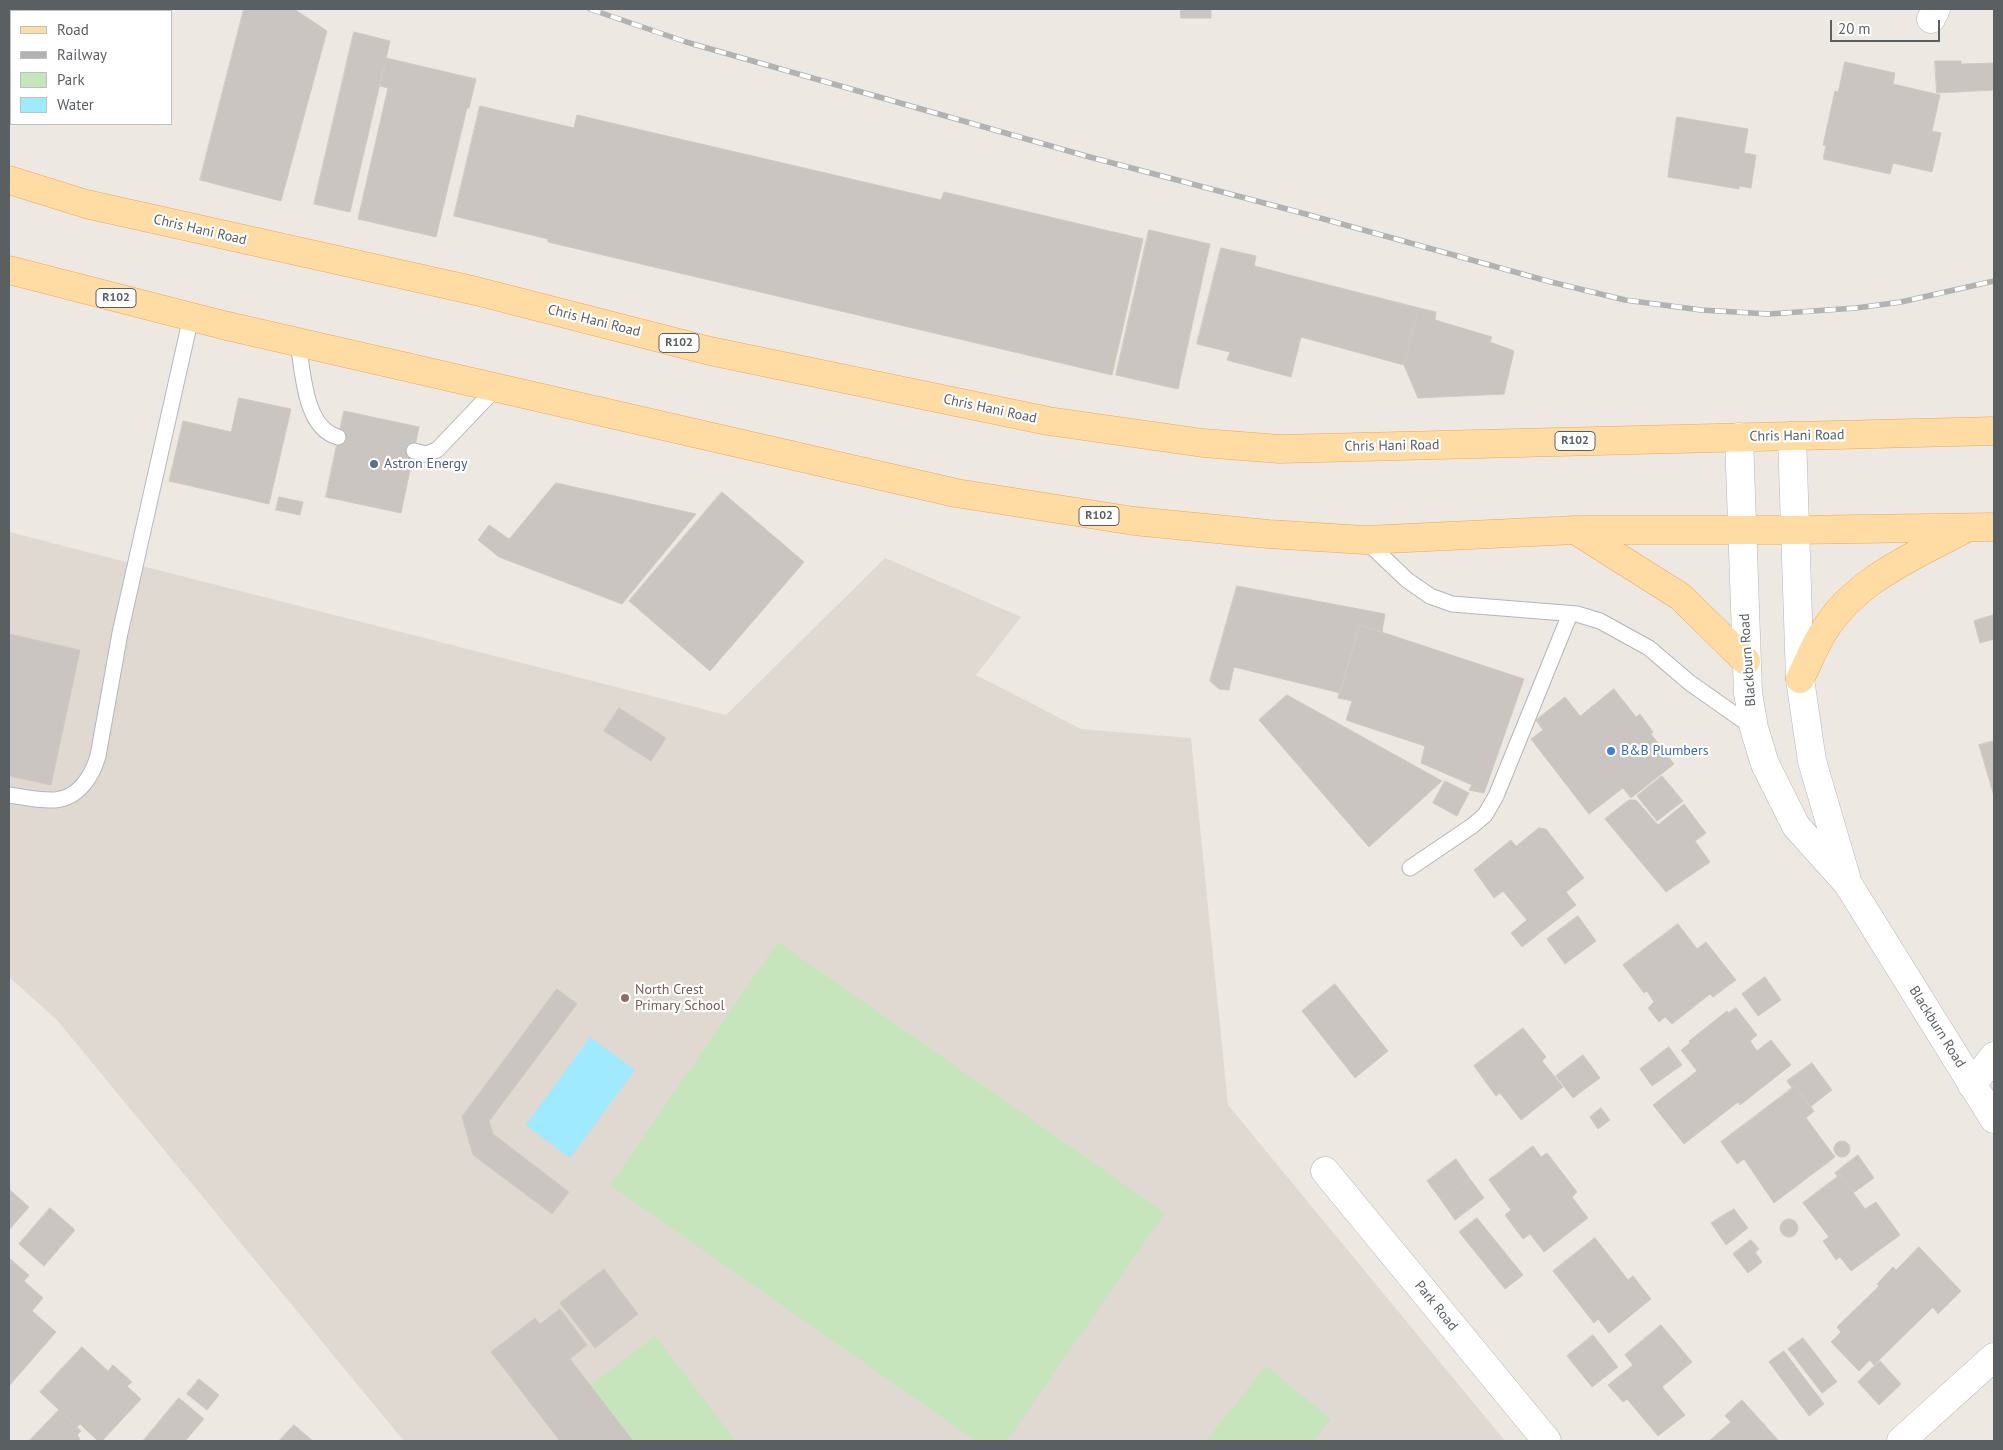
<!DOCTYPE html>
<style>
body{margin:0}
#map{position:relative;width:2003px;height:1450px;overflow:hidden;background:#ede8e1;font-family:"PT Sans",sans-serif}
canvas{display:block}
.frame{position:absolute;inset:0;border:10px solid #5a5f62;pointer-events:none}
.legend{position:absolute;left:10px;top:10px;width:162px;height:115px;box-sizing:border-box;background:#fff;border:1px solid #bdbfc0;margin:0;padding:6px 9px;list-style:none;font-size:15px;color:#5a5f62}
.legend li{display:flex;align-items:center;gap:10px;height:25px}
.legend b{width:25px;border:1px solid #bdbfc0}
.scale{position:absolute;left:1830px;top:20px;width:110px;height:22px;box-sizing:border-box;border:2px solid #5a5f62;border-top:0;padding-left:6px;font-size:15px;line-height:18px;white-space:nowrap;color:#5a5f62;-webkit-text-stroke:4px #fff;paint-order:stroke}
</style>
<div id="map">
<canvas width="2003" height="1450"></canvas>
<div class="frame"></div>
<ul class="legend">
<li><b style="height:6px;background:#ffdca4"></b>Road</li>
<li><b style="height:6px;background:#b1b2b2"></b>Railway</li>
<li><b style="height:14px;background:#c6e5bd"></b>Park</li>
<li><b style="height:14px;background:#9feaff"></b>Water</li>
</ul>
<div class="scale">20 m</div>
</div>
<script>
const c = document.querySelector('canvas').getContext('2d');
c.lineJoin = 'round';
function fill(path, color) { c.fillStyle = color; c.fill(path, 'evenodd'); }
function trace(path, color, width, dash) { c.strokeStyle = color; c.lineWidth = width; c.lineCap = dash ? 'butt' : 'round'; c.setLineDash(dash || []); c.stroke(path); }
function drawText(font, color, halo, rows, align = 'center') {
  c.font = font + ' "PT Sans",sans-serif'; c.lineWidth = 4.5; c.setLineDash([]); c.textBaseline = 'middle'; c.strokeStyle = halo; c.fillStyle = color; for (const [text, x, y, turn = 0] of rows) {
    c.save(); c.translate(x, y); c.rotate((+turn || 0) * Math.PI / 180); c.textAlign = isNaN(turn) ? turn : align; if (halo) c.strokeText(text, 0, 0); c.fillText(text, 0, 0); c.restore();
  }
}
fill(new Path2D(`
 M9,532L726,715L885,558L1021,617L976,675L1081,729L1191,738L1228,1105L1505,1441H404L57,1020L9,977Z`), '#dfd9d2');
fill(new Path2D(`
 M778,942L1165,1213L1007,1441H976L610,1185Z
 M655,1336L736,1441H633L590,1386Z
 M1266,1366L1331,1419L1313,1441H1206Z`), '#c6e5bd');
fill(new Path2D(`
 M590,1037L635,1070L570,1158L526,1125Z`), '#9feaff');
const building = new Path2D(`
 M244,9H294L327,31L281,201L200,180Z
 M1181,9H1211V18H1181Z
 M354,32L390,41L350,212L314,204Z
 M386,58L476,79L469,108H467L436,237L358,219L388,88L380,86Z
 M1935,61H1961V64L1994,63V90L1937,93Z
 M1845,62L1895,73L1893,84L1940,95L1932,131L1941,133L1932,172L1893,163L1890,174L1823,159L1826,146L1823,145L1835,91L1838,92Z
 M480,106L574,128L577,115L941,200L944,192L1143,239L1112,375L548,242V239L454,216Z
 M1677,117L1748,129L1744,153L1756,155L1751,188L1739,186V189L1668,177Z
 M1149,230L1210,244L1178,389L1116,375Z
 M1221,248L1256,256L1254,266L1419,308L1404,365L1301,337L1291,377L1227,360L1230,352L1197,344Z
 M1419,308L1436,312L1435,320L1492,337L1490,342L1514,351L1504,394L1418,398L1404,365Z
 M239,398L291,409L269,504L169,481L183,421L231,432Z
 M344,411L419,427L401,513L326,497Z
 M556,483L696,514L622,604L499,557L478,540L489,525L509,539Z
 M722,492L804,562L710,671L629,601Z
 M279,497L303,502L300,515L276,510Z
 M1237,586L1385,614L1382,632L1360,625L1340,693L1234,667L1229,690L1219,689L1210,681Z
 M1994,615V639L1980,643L1974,621Z
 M1360,625L1524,679L1484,793L1469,790L1472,785L1421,763L1425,746L1346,720L1352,701L1338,698Z
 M9,634L80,650L51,785L9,776Z
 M1614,689L1636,717L1640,714L1653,732L1651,734L1674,764L1631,798L1623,788L1589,814L1531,739L1543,730L1536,720L1565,697L1580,716Z
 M1287,695L1442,781L1369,847L1259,720Z
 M619,708L666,738L651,761L604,731Z
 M1994,741V796L1979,745Z
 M1662,776L1683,801L1657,821L1637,796Z
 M1445,781L1469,793L1457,816L1433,803Z
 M1629,800H1636L1658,825L1684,804L1706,833L1695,841L1710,862L1666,892L1605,819Z
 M1539,828L1546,829L1584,878L1566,892L1576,905L1522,947L1511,933L1527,920L1503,891L1494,898L1474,870L1511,840L1516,846Z
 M1578,916L1596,941L1565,964L1547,939Z
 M1678,924L1697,949L1706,942L1736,980L1713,997L1710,994L1672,1024L1665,1017L1659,1022L1648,1008L1654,1002L1647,991L1644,993L1623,965Z
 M1765,977L1781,1000L1758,1016L1742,994Z
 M1335,984L1388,1051L1355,1078L1302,1011Z
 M557,989L577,1004L489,1121L493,1134L569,1192L552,1214L473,1155L462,1117Z
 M1736,1008L1757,1035L1750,1041L1757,1051L1771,1040L1791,1065L1740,1105L1738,1102L1684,1144L1653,1105L1697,1071L1681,1050L1690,1043L1689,1041L1727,1011L1728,1013Z
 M1523,1028L1546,1057L1542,1061L1563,1087L1521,1120L1500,1093L1496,1096L1474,1066Z
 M1669,1047L1682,1065L1652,1086L1640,1069Z
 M1583,1055L1600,1078L1573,1098L1556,1076Z
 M1812,1063L1832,1090L1810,1107L1795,1086L1792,1088L1787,1081Z
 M1795,1086L1814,1111L1806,1118L1835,1157L1774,1203L1744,1159L1737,1164L1721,1142Z
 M1601,1108L1610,1120L1598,1129L1590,1117Z
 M1834 1149a8 8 0 1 1 16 0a8 8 0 1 1-16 0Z
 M1533,1146L1541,1157L1547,1153L1577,1192L1572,1197L1588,1218L1544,1252L1530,1234L1523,1239L1505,1215L1511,1210L1489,1180Z
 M1858,1155L1874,1178L1853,1193L1840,1175L1838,1177L1835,1173Z
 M1456,1159L1470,1179L1441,1200L1427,1181Z
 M1840,1175L1865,1209L1876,1202L1900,1235L1851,1271L1840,1257L1836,1260L1823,1241L1829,1237L1803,1203Z
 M1470,1179L1484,1198L1455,1220L1441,1200Z
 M9,1189L29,1207L9,1230Z
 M50,1208L75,1230L44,1266L19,1244Z
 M1734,1209L1748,1228L1726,1245L1711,1223Z
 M1477,1218L1523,1275L1505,1289L1459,1232Z
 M1780 1228a9 9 0 1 1 18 0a9 9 0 1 1-18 0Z
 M1595,1238L1628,1280L1633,1276L1651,1299L1609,1333L1598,1319L1594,1323L1553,1271Z
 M1751,1240L1759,1249L1755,1252L1762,1262L1748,1273L1733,1254Z
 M1919,1247L1961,1291L1938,1314L1933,1307L1874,1365L1870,1360L1859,1371L1831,1342L1841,1332L1837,1327L1879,1286L1877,1284L1893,1267L1896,1270Z
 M9,1258L29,1275L24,1281L43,1298L32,1311L56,1332L9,1386Z
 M604,1269L638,1314L595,1348L560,1303Z
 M560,1309L587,1345L570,1359L633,1441H560L491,1352L535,1318L540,1324Z
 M1661,1325L1692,1362L1662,1387L1685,1415L1658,1436L1627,1399L1623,1402L1608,1385L1633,1365L1625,1355Z
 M1593,1335L1618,1367L1592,1387L1567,1356Z
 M1803,1338L1837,1382L1822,1393L1788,1349Z
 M82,1347L108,1371L113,1365L132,1382L127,1386L141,1399L102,1441H98L80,1424L77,1427L40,1392Z
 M1784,1351L1824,1404L1809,1416L1769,1362Z
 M1880,1361L1901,1384L1879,1405L1858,1382Z
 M199,1379L219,1395L207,1410L187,1394Z
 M179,1398L204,1419L185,1441H143Z
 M1742,1400L1779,1441H1709L1731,1422L1725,1416Z
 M59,1410L81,1431L77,1435L80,1439L78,1441H29Z
 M294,1425L313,1441H279Z`);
fill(building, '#cac5c0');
trace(building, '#d2c8c0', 1);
const lane = new Path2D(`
 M298,342C303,371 304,428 338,437
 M414,451L426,454L437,450L497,387
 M1365,540L1407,580L1430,596L1452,604L1577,614L1600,621L1649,648L1690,683L1754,728
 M9,795C23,797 40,801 55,800C79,798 92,776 98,756L120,633L191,317
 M1410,868L1472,826L1485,815L1496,796L1570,614`);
const street = new Path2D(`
 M1931,19L1936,9
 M1792,436L1800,679L1812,761L1846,877
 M1739,437L1748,693L1754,728L1765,764L1796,826L1848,884L1994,1119
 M1972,1085L1994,1056
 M1325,1171L1547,1441
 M1901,1441L1994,1357`);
const primary = new Path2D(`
 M9,180L86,204L476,291L710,351L1048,421L1203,443L1280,449L1994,431
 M9,270L223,325L956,493L1134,521L1268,534L1365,540L1575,530H1795L1994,527
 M1575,530L1681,597L1746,661
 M1800,679C1808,663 1814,646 1824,631C1855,580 1914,556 1965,529`);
trace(lane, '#b2b6b9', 17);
trace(street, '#b2b6b9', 29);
trace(primary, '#f2a455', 29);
trace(lane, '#fff', 15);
trace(street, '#fff', 28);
trace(primary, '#ffdca4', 28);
const rail = new Path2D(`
 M590,9L686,42L1086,156L1302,213L1551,282L1625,300L1701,310L1769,314L1856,308L1901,302L1994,281`);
trace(rail, '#b1b2b2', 5.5);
trace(rail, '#fff', 4, [11]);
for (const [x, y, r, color] of [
 [374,464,5,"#5c6f8a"],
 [1611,751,5,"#3f7fe0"],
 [625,998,5,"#8d6e63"]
]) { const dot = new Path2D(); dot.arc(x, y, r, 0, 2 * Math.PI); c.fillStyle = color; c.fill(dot); trace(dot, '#fff', 2); }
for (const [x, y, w] of [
 [116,298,40],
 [679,343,40],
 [1575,441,40],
 [1099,516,40]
]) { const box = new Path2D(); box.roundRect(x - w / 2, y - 9.5, w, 19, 4); c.fillStyle = '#fff'; c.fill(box); trace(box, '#5a5f62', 1); }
drawText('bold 12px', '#5a5f62', null, [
 ["R102",116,298],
 ["R102",679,343],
 ["R102",1575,441],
 ["R102",1099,516]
]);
drawText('14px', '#5a5f62', '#fff', [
 ["Chris Hani Road",200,230,13],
 ["Chris Hani Road",594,321,14],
 ["Chris Hani Road",990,409,12],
 ["Chris Hani Road",1797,436,-1],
 ["Chris Hani Road",1392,446,-1],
 ["Blackburn Road",1748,660,-94],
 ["Blackburn Road",1937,1027,58],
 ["Park Road",1436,1306,51]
]);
drawText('14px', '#4e5e75', '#fff', [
 ["Astron Energy",384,464]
], 'left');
drawText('14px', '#366cbe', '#fff', [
 ["B&B Plumbers",1621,751]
], 'left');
drawText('14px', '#785e54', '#fff', [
 ["North Crest",635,990],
 ["Primary School",635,1006]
], 'left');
</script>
